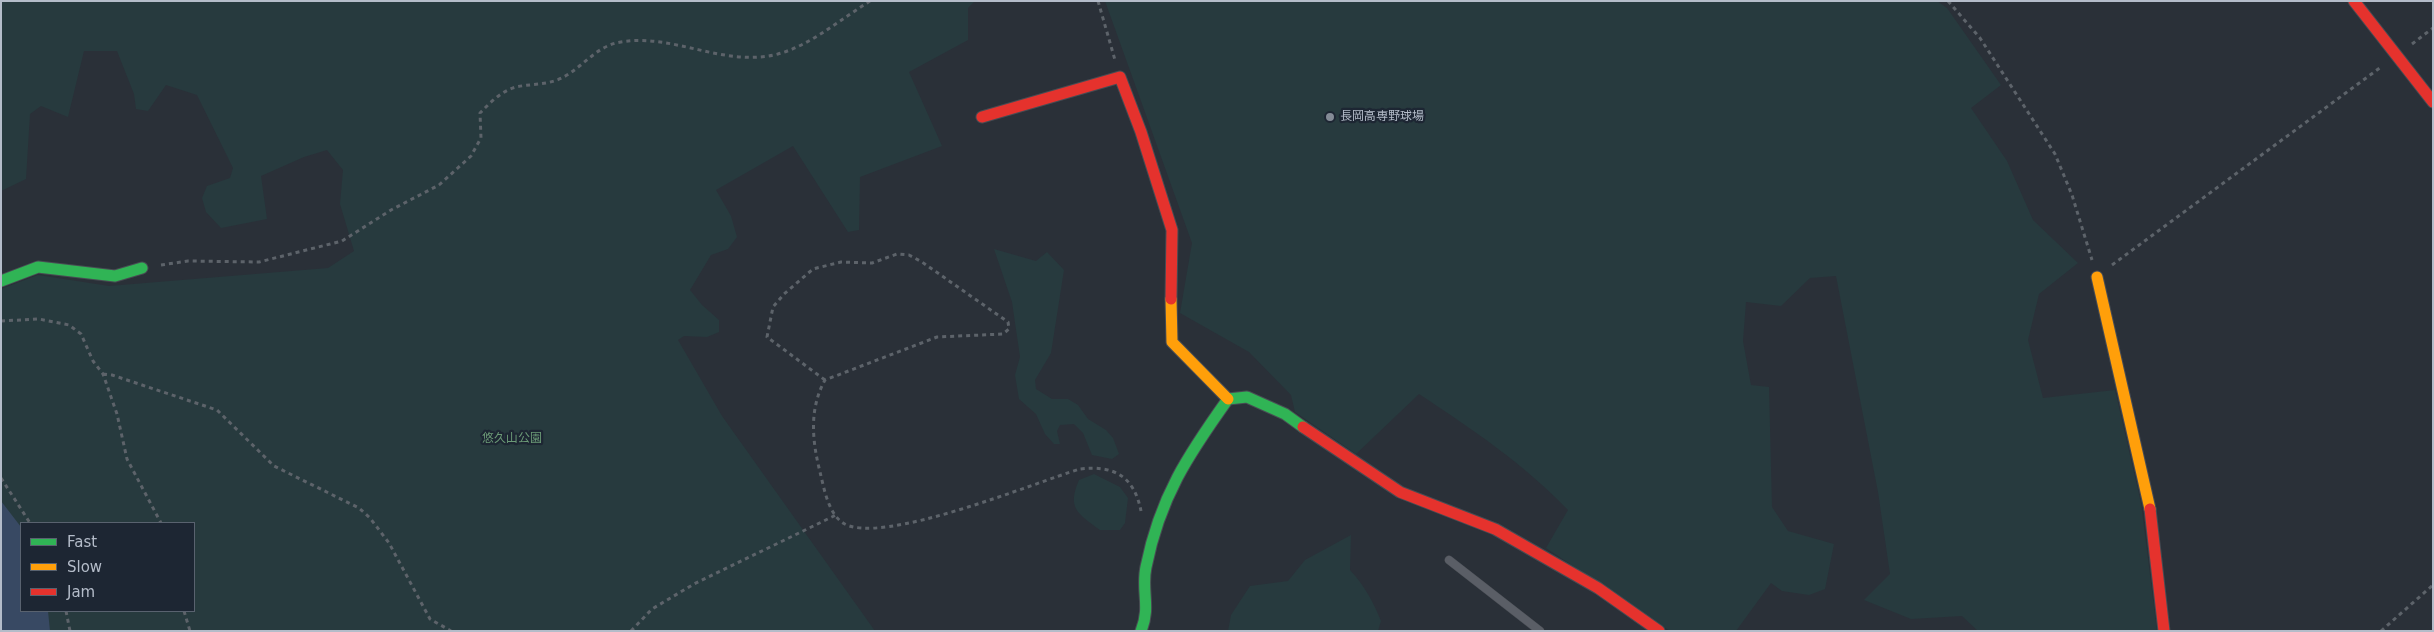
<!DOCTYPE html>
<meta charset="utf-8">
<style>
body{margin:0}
#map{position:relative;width:2434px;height:632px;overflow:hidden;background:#2a3038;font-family:"DejaVu Sans",sans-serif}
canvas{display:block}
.frame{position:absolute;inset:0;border:2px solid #b4bcc9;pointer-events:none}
.legend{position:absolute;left:20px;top:522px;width:175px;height:90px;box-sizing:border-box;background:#1d2633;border:1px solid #59626f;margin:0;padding:6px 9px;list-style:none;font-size:15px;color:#b4bcc9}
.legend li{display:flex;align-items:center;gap:10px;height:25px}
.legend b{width:25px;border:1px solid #59626f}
</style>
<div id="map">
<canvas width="2434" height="632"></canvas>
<div class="frame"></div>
<ul class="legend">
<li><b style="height:6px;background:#30b455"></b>Fast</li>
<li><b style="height:6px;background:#ff9f0a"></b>Slow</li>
<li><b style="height:6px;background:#e5322d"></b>Jam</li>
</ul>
</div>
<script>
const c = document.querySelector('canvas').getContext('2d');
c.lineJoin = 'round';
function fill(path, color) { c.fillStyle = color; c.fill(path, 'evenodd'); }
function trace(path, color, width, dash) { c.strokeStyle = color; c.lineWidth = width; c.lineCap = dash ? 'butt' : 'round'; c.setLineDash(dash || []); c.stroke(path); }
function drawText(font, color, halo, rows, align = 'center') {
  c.font = font + ' "DejaVu Sans","Noto Sans JP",sans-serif'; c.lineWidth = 4.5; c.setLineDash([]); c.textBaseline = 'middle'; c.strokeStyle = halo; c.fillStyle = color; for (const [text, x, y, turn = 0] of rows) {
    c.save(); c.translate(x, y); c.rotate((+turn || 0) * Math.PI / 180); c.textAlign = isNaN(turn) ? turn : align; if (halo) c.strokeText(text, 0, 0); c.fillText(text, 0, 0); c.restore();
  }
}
fill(new Path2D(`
 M1,1H975L968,8V40L909,72L942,146L860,177L859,230L848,232L793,146L716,190L731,216L737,237L728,249L711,255L690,290L702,305L719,320V332L707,337L684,336L678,340L722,416L875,631H1V289L38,275L109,286L328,268L354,251L340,204L343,170L327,150L304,157L261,176L267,219L221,228L206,212L202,198L207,186L230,178L233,168L197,95L166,85L148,111L136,109L134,94L117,51H84L68,117L41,106L30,114L26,179L1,191ZM21,523H194V611H21Z
 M1105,1H1937L1947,8L2001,85L1971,108L2007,161L2033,220L2078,263L2039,294L2028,340L2043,398L2115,390L2141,503L2157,631H1978L1962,616L1911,619L1864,600L1890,574L1878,492L1836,276L1810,278L1781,306L1746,302L1743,341L1751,385L1769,387L1772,507L1788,531L1834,544L1825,589L1809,595L1782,591L1771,583L1736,631H1670L1546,548L1568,510C1524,464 1472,429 1419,394L1356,454L1295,412L1291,395L1249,352L1180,313L1192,243Z
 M994,249L1036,261L1047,252L1064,270L1051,353L1035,380L1036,389L1052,399H1068L1078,405L1088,419L1106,430L1113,438L1119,454L1112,459L1092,455L1083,433L1074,424L1060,425L1057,431L1060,444H1054L1045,434L1036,414L1019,399L1015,375L1020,357L1012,302Z
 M1094,474L1120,487L1128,498L1125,523L1120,530H1100C1077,513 1067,508 1079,480Z
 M1351,535L1350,570C1364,585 1373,601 1381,621L1378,631H1228L1231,615L1250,586L1288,581L1305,560Z`), '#273a3e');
fill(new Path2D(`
 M1,501L21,527V611H48L50,631H1Z`), '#384963');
const lane = new Path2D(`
 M1449,560L1540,631`);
const fast = new Path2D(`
 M1,281L38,267L115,276L142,268
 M1141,631C1151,607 1141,590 1146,567C1160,497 1188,455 1228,399L1247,397L1285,414L1303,427`);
const slow = new Path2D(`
 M2097,277L2150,509
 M1171,299L1172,342L1228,399`);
const jam = new Path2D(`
 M2354,1L2433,102
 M982,117L1120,77L1141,132L1172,230L1171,299
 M1303,427L1400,492L1495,529L1598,588L1659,631
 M2150,509L2164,631`);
trace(lane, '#484c53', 9);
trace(fast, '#484c53', 13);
trace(slow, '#484c53', 13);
trace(jam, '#484c53', 13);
trace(new Path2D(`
 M1098,1L1115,60
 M1948,1L1980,38L2055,154L2072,195L2092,260
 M2412,44L2433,28
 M161,265L188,261L259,262L342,241L391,210L439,185L471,156L481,138L480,113C490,103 501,91 516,87C529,84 544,85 557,80C581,71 594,46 621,42C674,33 724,68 778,54C811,45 841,19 870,1
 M2112,265L2381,67
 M1,321L39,319L69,325L81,334L93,361L103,374L117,414L127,459L161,523
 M103,374L112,375L217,410L274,466L359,508L370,518L389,543L430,619L451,631
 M825,380L767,337L773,307L784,294L813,269L841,262L872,263L897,254L909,255L922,262L1008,322L1009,329L1003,334L937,337L825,380C809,409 812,440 820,472C824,488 828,513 843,523C880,547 1036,482 1080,469C1114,465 1134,476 1141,511
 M1,478L30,523
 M66,611L70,631
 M184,611L190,631
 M631,631L652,609L694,584L836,515
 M2381,631L2433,585`), '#5d636a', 3, [4, 4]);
trace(lane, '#5a5e66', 8);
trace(fast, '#30b455', 11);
trace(slow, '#ff9f0a', 11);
trace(jam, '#e5322d', 11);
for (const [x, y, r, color] of [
 [1330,117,5,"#848b96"]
]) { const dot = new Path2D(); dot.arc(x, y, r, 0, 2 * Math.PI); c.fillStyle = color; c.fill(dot); trace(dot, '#1d2633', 2); }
drawText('12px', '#b4bcc9', '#1d2633', [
 ["長岡高専野球場",1340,117]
], 'left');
drawText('12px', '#6b9a76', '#1d2633', [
 ["悠久山公園",512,439]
]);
</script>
